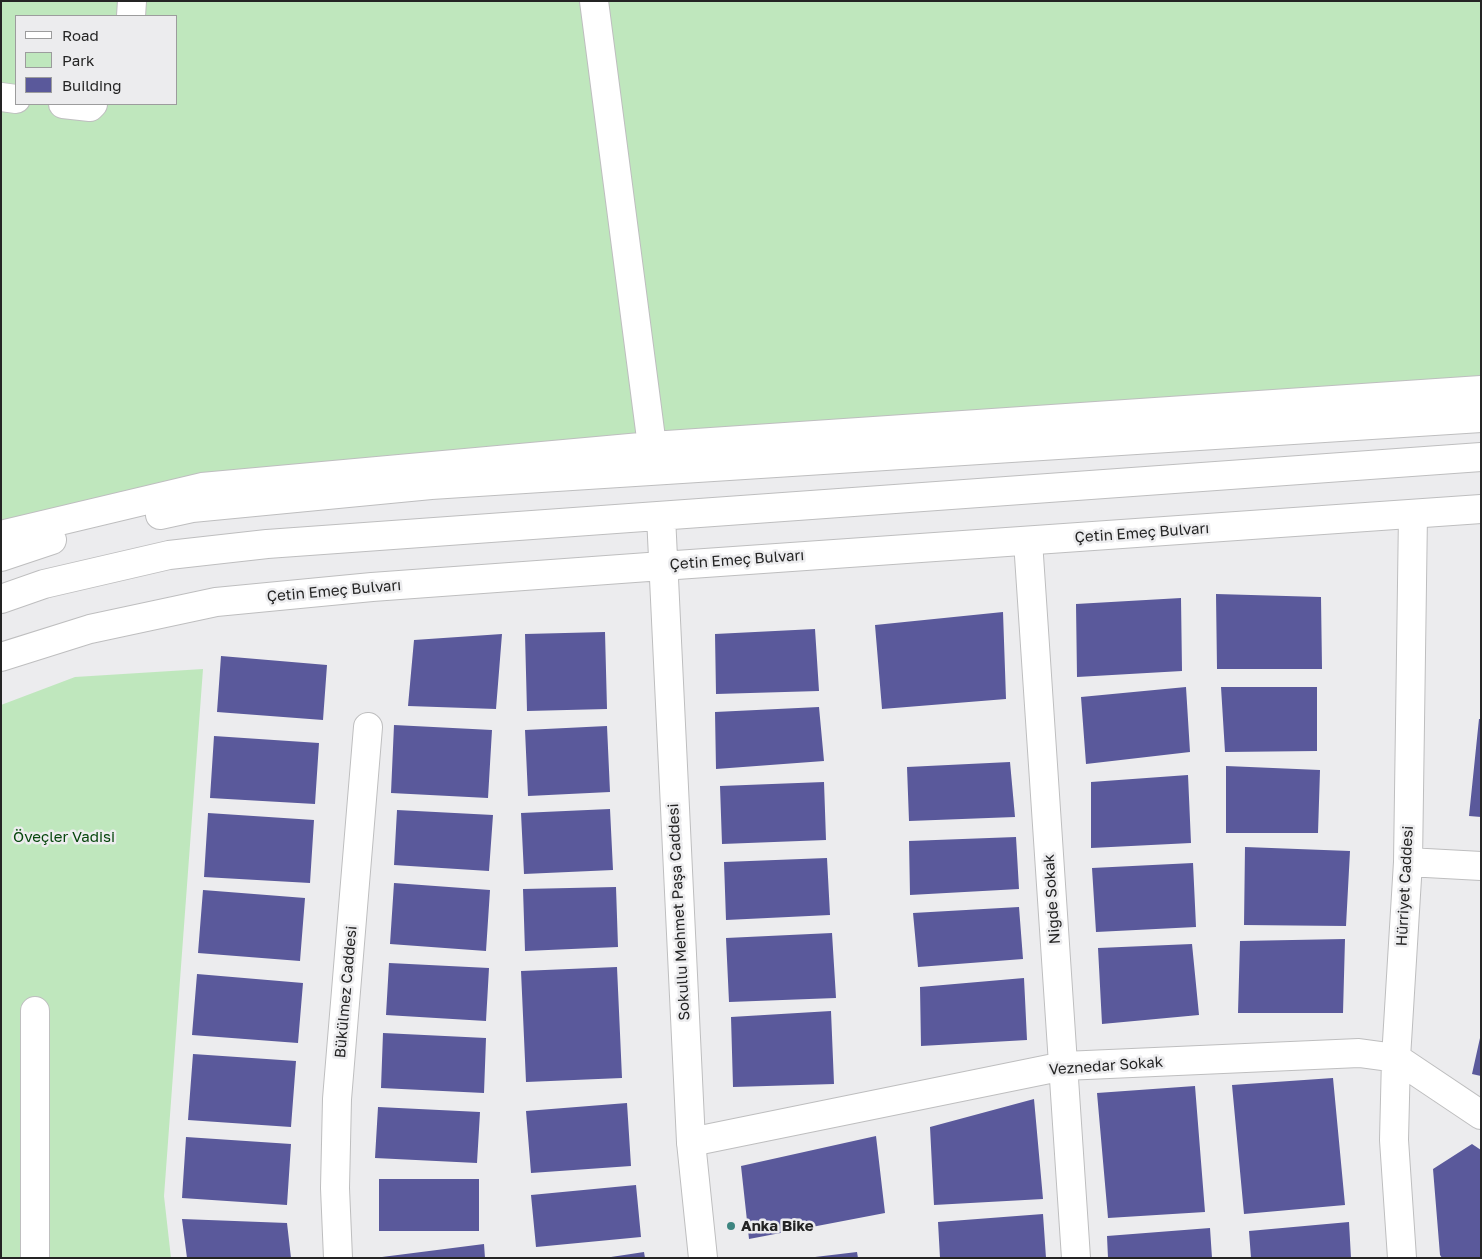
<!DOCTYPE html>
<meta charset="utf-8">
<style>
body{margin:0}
#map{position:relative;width:1482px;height:1259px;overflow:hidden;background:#ececee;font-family:"Golos Text",sans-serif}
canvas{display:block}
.frame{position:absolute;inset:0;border:2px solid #242424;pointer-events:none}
.legend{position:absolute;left:15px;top:15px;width:162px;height:90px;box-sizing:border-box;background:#ececee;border:1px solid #9c9c9d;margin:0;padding:6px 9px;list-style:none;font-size:15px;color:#242424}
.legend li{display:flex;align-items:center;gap:10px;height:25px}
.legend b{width:25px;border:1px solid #9c9c9d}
</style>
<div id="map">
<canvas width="1482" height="1259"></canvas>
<div class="frame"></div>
<ul class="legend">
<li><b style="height:6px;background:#fff"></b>Road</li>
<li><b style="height:14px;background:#bfe7bd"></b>Park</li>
<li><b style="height:14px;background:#5a599b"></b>Building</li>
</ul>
</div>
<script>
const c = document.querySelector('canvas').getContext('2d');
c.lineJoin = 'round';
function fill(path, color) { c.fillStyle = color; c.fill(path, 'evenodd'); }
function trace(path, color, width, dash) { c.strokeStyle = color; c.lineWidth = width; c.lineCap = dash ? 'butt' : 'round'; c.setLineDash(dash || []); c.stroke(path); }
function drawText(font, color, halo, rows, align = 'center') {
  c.font = font + ' "Golos Text",sans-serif'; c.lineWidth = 5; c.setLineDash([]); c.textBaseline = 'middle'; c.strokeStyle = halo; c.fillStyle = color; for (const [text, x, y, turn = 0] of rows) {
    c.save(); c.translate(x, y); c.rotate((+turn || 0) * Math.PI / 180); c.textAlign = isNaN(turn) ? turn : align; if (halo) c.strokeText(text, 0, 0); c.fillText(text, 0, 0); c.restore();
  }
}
fill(new Path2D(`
 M1,1H1481V390L202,487L1,535ZM16,16H176V104H16Z
 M203,669L164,1196L171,1258H1V705L75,677Z`), '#bfe7bd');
fill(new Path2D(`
 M1216,594L1321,597L1322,669H1217Z
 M1181,598L1182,671L1077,677L1076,604Z
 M1003,612L1006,699L882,709L875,625Z
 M815,629L819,691L716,694L715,634Z
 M605,632L607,709L527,711L525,634Z
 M502,634L496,709L408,706L414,640Z
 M221,656L327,665L323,720L217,712Z
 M1186,687L1190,752L1086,764L1081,697Z
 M1221,687H1317V751L1225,752Z
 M819,707L824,761L716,769L715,712Z
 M1479,719H1481V817L1469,816Z
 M394,725L492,730L488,798L391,793Z
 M607,726L610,792L528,796L525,730Z
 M214,736L319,743L315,804L210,798Z
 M1010,762L1015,817L909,821L907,767Z
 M1226,766L1320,770L1318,833H1226Z
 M1188,775L1191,843L1091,848V782Z
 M824,782L826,840L722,844L720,786Z
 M610,809L613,870L524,874L521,813Z
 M397,810L493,815L489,871L394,865Z
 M208,813L314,820L310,883L204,877Z
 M1016,837L1019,889L910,895L909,841Z
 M1245,847L1350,851L1346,926L1244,925Z
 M827,858L830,915L726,920L724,862Z
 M1193,863L1196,927L1096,932L1092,868Z
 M394,883L490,890L486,951L390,944Z
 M616,887L618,947L525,951L523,889Z
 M203,890L305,898L300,961L198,953Z
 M1019,907L1023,959L918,967L913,913Z
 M832,933L836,998L729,1002L726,938Z
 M1345,939L1343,1013H1238L1240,941Z
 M1192,944L1199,1015L1102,1024L1098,948Z
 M389,963L489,968L486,1021L386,1015Z
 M617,967L622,1078L526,1082L521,971Z
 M197,974L303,983L298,1043L192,1035Z
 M1024,978L1027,1040L921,1046L920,987Z
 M831,1011L834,1084L733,1087L731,1017Z
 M383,1033L486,1038L484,1093L381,1088Z
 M1480,1038H1481V1076L1472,1074Z
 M193,1054L296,1061L291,1127L188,1120Z
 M1333,1078L1345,1205L1244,1214L1232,1085Z
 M1195,1086L1205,1212L1108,1218L1097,1093Z
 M1034,1099L1043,1199L934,1205L930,1127Z
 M627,1103L631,1166L531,1173L526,1111Z
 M378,1107L480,1112L477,1163L375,1158Z
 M876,1136L885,1213L749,1239L741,1166Z
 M186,1137L291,1144L287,1205L182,1198Z
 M1472,1144L1481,1150V1258H1442L1440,1255L1433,1169Z
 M379,1179H479V1231H379Z
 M636,1185L641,1237L536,1247L531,1195Z
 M1043,1214L1046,1258H940L938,1222Z
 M182,1219L287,1223L291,1258H187Z
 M1349,1222L1351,1258H1251L1249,1231Z
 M1210,1228L1212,1258H1108L1107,1236Z
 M484,1244L485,1258H382V1257Z
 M644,1252L645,1258H611V1257Z
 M857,1252L858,1258H815V1257Z`), '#5a599b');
const minor = new Path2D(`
 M594,1L652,446
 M131,16L132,1
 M1,97L16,99
 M63,104L90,107L93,104
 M160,515L192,508L431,485L1481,418
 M1,535L202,487L652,446L1481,390
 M1028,541L1076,1258
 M1,557L52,540
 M1408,862L1481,866
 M35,1011V1258
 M691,1142L1064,1066L1359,1053L1396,1058L1481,1115
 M338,1258L335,1188L337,1099L368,727
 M1402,1258L1394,1140L1396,1058L1408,862L1413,514`);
const major = new Path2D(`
 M661,516L691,1142L703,1258
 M1,599L44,584L169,555L267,544L1481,457
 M1,657L90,629L216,602L372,587L662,566L1481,509`);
trace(minor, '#bebebf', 30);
trace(major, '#bebebf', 30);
trace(minor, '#fff', 28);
trace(major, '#fff', 28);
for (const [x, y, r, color] of [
 [731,1226,5,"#3d8580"]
]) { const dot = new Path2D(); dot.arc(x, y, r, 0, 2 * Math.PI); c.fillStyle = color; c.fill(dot); trace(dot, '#ececee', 2); }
drawText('15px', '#242424', '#ececee', [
 ["Çetin Emeç Bulvarı",1142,533,-4],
 ["Çetin Emeç Bulvarı",737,560,-4],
 ["Çetin Emeç Bulvarı",334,591,-5],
 ["Hürriyet Caddesi",1405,886,-87],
 ["Niğde Sokak",1052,899,-94],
 ["Sokullu Mehmet Paşa Caddesi",679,912,-93],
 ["Bükülmez Caddesi",346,992,-85],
 ["Veznedar Sokak",1106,1066,-4]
]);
drawText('15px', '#06460c', '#ececee', [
 ["Öveçler Vadisi",64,837]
]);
drawText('bold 15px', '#242424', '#ececee', [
 ["Anka Bike",741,1226]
], 'left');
</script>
